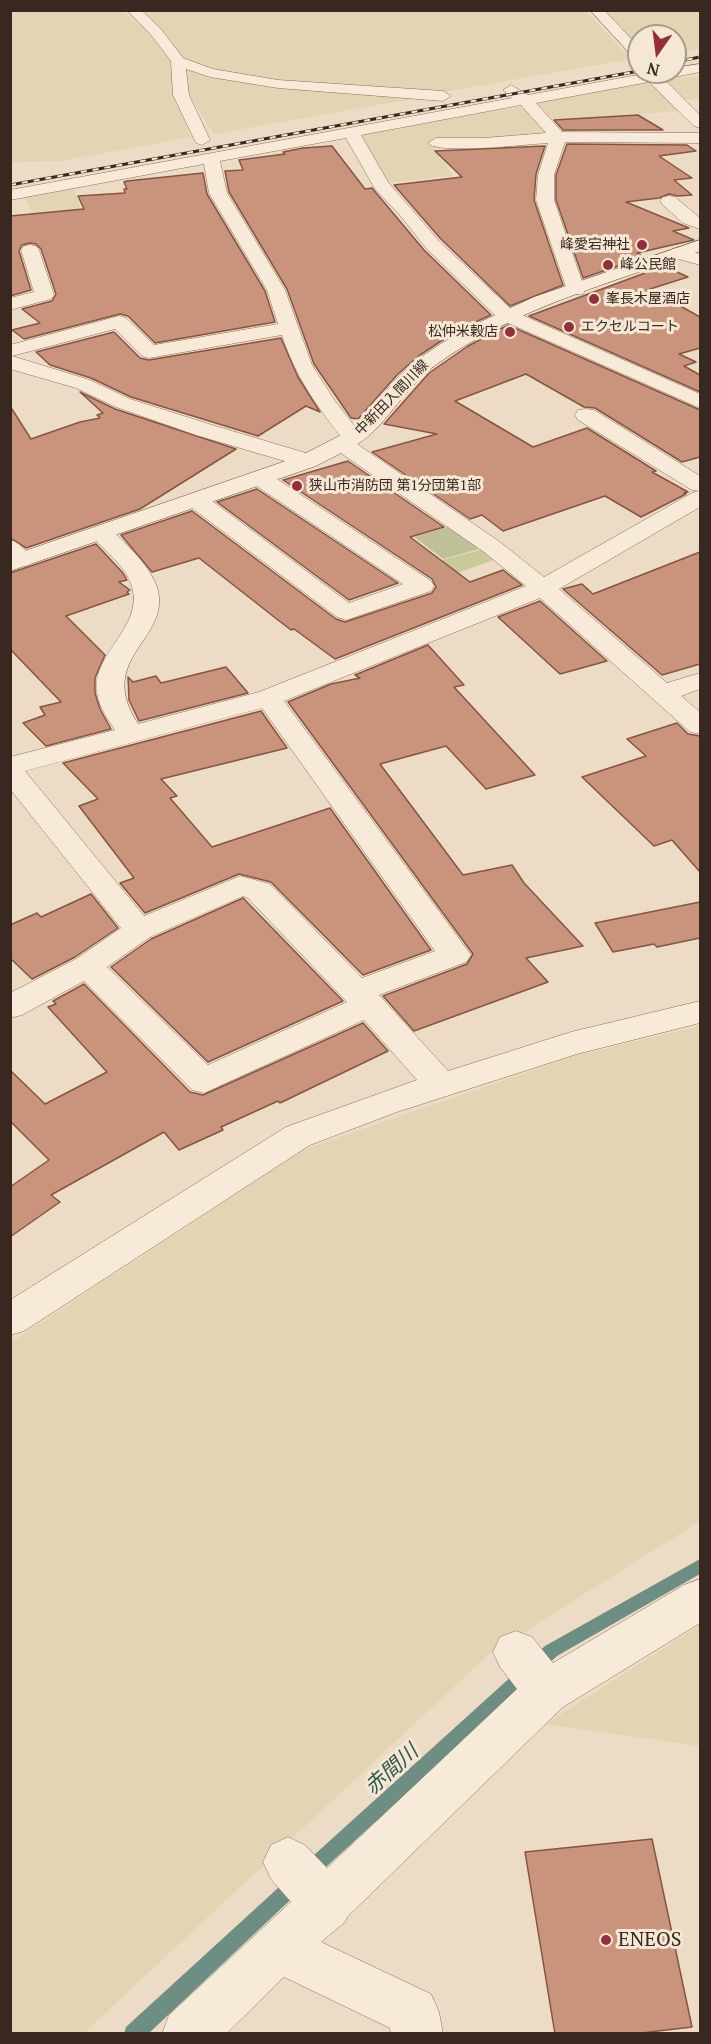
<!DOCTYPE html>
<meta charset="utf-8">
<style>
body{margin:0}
#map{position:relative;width:711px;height:2044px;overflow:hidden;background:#eddcc5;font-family:"PT Serif",serif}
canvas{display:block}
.frame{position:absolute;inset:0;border:12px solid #38281f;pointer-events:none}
.north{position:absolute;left:627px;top:24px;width:60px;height:60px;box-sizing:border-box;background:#f4e7d4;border:2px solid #a99b8c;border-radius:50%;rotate:194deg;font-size:16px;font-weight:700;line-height:24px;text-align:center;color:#38281f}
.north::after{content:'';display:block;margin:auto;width:21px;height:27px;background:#942e3b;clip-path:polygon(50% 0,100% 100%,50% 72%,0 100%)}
</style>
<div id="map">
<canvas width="711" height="2044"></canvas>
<div class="frame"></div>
<div class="north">N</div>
</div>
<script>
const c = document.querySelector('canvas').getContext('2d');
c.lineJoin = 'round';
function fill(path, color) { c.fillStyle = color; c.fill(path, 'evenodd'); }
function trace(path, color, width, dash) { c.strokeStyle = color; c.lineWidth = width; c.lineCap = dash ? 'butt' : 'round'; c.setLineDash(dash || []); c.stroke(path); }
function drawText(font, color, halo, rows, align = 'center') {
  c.font = font + ' "PT Serif","Noto Sans JP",serif'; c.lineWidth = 6; c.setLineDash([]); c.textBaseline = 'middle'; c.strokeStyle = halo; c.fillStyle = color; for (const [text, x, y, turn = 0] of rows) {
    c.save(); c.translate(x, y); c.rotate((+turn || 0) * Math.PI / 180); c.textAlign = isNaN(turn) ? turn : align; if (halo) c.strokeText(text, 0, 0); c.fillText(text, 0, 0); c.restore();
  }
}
fill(new Path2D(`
 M10,11H124L132,20L147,30L171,62L175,97L191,137L61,161L11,162Z
 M142,11H586L631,59L444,92L275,82L228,74L183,60Z
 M602,11H700V48L675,53V36H639V48Z
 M185,69L225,78L428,96L214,134L188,94Z
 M700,76V99L682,100L661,79Z
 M653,80L681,111L551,120L534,101Z
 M524,106L551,136L432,143L453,176L385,183L357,135Z
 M74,188L92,243L45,247L25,197Z
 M700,1026V1521L488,1655L84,2033L11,2034V1342L305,1149L574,1056Z
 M700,1625V1746L545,1724Z`), '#e2d5b3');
fill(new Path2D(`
 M484,549L497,559L457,573L430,563Z`), '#caca99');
fill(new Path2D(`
 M451,526L483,548L443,559L414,537Z`), '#c0c098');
fill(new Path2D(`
 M700,1559V1574L557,1656L315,1877L309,1880L303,1877L300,1871L303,1865L545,1646Z
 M296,1874L302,1877L305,1883L302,1889L148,2034H124L126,2027L290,1877Z`), '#6d8e82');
const building = new Path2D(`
 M638,115L663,130H563L554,120Z
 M567,144L687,145L696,151L659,156L692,178L674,180L692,195L678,196L669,194L659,198L626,202L689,228L673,231L694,240L637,253L644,257L583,278L556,200V175Z
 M332,146L365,189L372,188L424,250L491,315L458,330L420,355L398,374L358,419L351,418L314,364L287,289L229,192L225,171L243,170L239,160L285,154L283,152L303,148Z
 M545,146L536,174L534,200L563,285L510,306L440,238L394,185L462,177L435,151Z
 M203,173L207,194L265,291L275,322L155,343L128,316L120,314L24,339L12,330L40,323L22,309L52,301L56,294L41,249L36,244L30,243L22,245L19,251L31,290L10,296V216L84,209L78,196L125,193L124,189H127L124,182L127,181Z
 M664,266L688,277L650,289L700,317V348L679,354L696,362L684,366L700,375V392L529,316Z
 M508,325L700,410V457L682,462L595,408L584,407L526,374L455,401L533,447L587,428L656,471L652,472L688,492L684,493L686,494L641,517L605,496L503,531L482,515L470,519L372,452L437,434L384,424L429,373L468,346Z
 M114,332L140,358L149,360L281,338L298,377L320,412L306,406L258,436L131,397L91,378L50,365L36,352Z
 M80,392L115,409L236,449L140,509L26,548L10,538V406L31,439L80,422L100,418L97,415L103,413Z
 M348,461L444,527L410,537L470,582L503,570L522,585L335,659L294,629L291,630L278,620L199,558L152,572L121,535L192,511L336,619L345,622L432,593L436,587L432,579L283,480Z
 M257,489L398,583L349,600L217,502Z
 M96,544L123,573L127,580L119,582L130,590L127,592L129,594L66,616L105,655L95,678V693L100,709L111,729L46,746L23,723L45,715L40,707L61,702L10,649V573Z
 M700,552V664L662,675L563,589L582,584L593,594Z
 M540,601L607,661L560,674L498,617Z
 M428,645L464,685L454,687L535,775L486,789L446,746L380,764L463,875L512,865L524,883L583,946L526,958L548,982L414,1031L383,996L467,964L473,954L288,702L331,684L360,678L355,675Z
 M226,667L248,693L139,721L129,700L128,677L133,682L156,676L161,683Z
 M261,711L287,748L161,779L177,796L170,798L212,847L330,808L431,950L363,975L271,882L239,874L145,913L120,883L134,878L79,806L98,799L63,763Z
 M677,723L688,734L700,736V872L672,840L654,846L582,777L646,756L627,739Z
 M91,894L118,928L75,957L32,979L10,958V925L37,913L41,917Z
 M243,898L343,1001L208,1062L111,967L151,939Z
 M700,902V938L657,947L654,944L613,952L595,923Z
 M84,984L190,1092L203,1095L363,1023L388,1051L280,1103L278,1101L221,1127L223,1130L179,1150L164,1132L51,1195L60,1202L10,1237V1187L49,1160L10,1121V1070L45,1104L107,1072L48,1007L56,1004L53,1001Z
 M652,1839L692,2027L633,2034H555L525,1852Z`);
fill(building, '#c9937c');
trace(building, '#855542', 1.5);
const street = new Path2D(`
 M127,10H141L161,29L183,58L213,69L278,80L443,91L451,96L443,101L278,88L210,77L186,69L189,95L210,140L202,145L196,143L173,95L171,61L151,35Z
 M590,10H604L639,47V59L634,58Z
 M700,64V72L664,79L700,115V128L694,126L649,82L536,103L562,132L700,133V143L565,142L554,175V200L585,290L583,294H569L567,290L536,200L538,175L548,143C529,144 437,155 428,143L436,138H484L546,133L521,105L361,135L388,182L438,240L513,311L700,394V408L499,319L426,248L399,214L375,189L346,138L220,161L227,193L285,290L312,365L335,401L364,438L357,444L500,542L544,577L692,493L699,491L692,490L578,420L575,415L578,410L586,409L594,410L700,476V507L559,589L667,683L700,673V689L681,696L700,712V734L690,732L540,598L284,701L471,955L466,962L379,995L448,1071L571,1032L700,1001V1023L577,1054L397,1112L310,1145L24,1331L10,1335V1300L286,1127L417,1080L364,1020L204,1093L192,1090L84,981L22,1015L10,1018V993L76,959L121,928L10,789V757L115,730C108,719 99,707 97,693C91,654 144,627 132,587C126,564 103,551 90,533L94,528C109,524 114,532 124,542C137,555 151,570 157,587C173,640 94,656 138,724L259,692L526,586L484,552L335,449L332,444L335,439L342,438C315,404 295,375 282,335L149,358L142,356L115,329L12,356L90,380L130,399L212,425L316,456L319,461L316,466L308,468L196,435L116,407L76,388L10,369V345L119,316L126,318L154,345L278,324L267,290L209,193L204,164L10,200V190L512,98L503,90L511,85L528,95L654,72H675V68ZM262,708L435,951L362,978L270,884L240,876L144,916L25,771ZM243,896L248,898L347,1002L208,1065L107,967L150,937Z
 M669,196L675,197L700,218V229L683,223L663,205L660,201L663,197Z
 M30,245L36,246L39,250L54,295L51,299L10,310V298L34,292L21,250L24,246Z
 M678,248L700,254V265L672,257L669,253L672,249Z
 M260,471L268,473L431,581L434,586L431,591L355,617L346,620L337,617L188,505L185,500L188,495L196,493L204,495L349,603L403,584L252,483L249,478L252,473Z
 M10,540C21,543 26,551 32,560L29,565L20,567L10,564Z
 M700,1579V1623L563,1707L347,1917L345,1922L321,1942L431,1994L439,2012L443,2034H391L390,2028L284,1977L226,2034H162L169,2015L291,1902L271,1879L263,1862L271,1845L288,1837L305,1845L327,1868L517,1689L500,1667L493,1652L500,1637L516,1631L532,1637L553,1663L684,1585Z`);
const secondary = new Path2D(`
 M700,240V251C611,283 515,308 437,364C411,382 396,409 374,431C358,447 336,455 316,466L10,571V556L300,456L345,433L359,421L400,375L421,357L459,332L534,297Z`);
trace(street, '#876d5c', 1);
trace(secondary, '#694f3f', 1);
fill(street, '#f8ead8');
fill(secondary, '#f8ead8');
const rail = new Path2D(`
 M675,62L700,57
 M10,185L639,71`);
trace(rail, '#38281f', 3);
trace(rail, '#f4e7d4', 2, [6]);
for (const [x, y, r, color] of [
 [642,245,6,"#942e3b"],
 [608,265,6,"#942e3b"],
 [594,299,6,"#942e3b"],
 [569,327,6,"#942e3b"],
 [510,332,6,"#942e3b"],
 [297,486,6,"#942e3b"],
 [606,1940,6,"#942e3b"]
]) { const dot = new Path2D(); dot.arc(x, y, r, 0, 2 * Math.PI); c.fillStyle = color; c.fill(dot); trace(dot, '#f4e7d4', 2); }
drawText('14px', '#38281f', '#f4e7d4', [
 ["峰愛宕神社",630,245,"right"],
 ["峰公民館",620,265],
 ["峯長木屋酒店",606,299],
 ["エクセルコート",581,327],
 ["松仲米穀店",498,332,"right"],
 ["狭山市消防団 第1分団第1部",309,486]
], 'left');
drawText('14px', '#38281f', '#f4e7d4', [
 ["中新田入間川線",392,398,-46]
]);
drawText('20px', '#38281f', '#f4e7d4', [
 ["ENEOS",618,1940]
], 'left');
drawText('italic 21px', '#2f574f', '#f4e7d4', [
 ["赤間川",392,1770,-42]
]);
</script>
